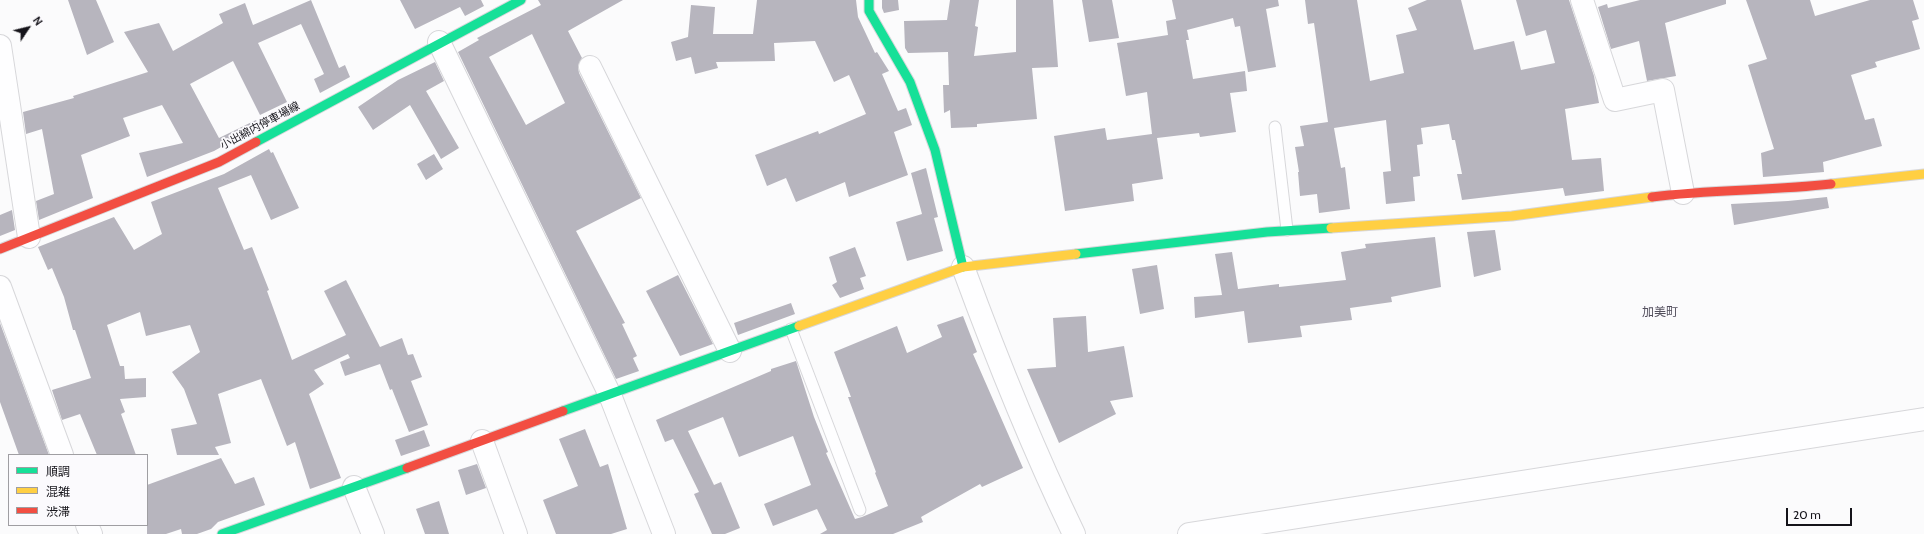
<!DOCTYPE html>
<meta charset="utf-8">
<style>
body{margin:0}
#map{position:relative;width:1924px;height:534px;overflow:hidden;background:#fbfbfc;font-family:Cabin,"Noto Sans JP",sans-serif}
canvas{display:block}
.legend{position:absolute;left:8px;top:454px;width:140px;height:72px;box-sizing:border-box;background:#fbfafd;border:1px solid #9f9ea2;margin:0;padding:5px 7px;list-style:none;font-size:12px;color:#15141a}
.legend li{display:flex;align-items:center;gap:8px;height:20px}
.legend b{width:20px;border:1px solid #9f9ea2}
.north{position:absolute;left:8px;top:8px;width:40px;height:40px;-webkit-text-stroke:3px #fbfafd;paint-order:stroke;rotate:55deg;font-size:11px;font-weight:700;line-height:16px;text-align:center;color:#15141a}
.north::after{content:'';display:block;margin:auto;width:14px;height:18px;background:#15141a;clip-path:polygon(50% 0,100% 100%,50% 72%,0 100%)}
.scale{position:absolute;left:1786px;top:508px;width:66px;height:18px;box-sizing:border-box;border:2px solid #15141a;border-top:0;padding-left:5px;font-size:12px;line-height:14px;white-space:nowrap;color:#15141a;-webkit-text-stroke:3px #fbfafd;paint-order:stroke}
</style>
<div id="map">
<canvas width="1924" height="534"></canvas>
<ul class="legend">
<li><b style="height:5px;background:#16e098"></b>順調</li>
<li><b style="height:5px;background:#ffcf43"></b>混雑</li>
<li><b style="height:5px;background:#f24e42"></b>渋滞</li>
</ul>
<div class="north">N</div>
<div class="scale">20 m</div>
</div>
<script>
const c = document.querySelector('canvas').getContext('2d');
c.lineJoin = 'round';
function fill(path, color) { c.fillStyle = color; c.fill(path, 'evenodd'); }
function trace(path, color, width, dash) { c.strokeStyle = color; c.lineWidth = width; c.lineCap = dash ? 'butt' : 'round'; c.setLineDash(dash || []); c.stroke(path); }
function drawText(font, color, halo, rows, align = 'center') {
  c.font = font + ' Cabin,"Noto Sans JP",sans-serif'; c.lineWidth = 3.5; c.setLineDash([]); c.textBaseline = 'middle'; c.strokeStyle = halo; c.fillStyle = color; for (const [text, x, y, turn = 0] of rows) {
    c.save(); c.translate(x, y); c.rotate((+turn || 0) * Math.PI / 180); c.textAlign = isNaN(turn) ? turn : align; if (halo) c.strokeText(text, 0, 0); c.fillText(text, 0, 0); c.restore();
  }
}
fill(new Path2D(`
 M68,0H96L114,42L87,55Z
 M311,0L339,68L345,65L350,77L320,93L314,79L324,74L301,24L258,43L287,102L260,115L233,61L190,84L219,138L256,120L259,126L214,151L147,177L139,153L183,143L162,105L123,118L130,136L81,155L93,198L39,220L36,201L54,194L42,129L26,134L23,112L74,98L73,96L148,72L124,32L159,23L173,51L223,23L219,14L245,3L253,25Z
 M400,0H481L484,6L465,16L460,7L415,29Z
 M538,0H623L568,31L582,58L578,66L579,73L641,198L576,231L625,323L622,324L637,356L633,358L639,371L616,379L458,52L479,40L477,38L541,5ZM532,34L565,103L526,125L489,57Z
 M757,0H856L858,17L875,53L877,52L889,71L882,74L898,111L906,108L912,125L894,132L908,175L849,197L845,182L796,202L786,178L767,186L755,155L818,131L819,134L866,114L849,75L834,82L815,41L774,43L775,61L716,62L718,68L695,74L691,57L676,61L671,42L688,37L691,5L715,7L713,34H753Z
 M882,0H898L899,10L884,13L882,8Z
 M950,0H979L975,26L978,27L974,56L1016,52V0H1053L1058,67L1032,68L1037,119L977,124V127L951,128L950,110L944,113L943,85H949L948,52L908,53L905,48L904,21L947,20Z
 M1082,0H1112L1119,38L1089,42Z
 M1172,0H1278L1279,6L1266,9L1276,67L1248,72L1240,26L1235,27L1233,18L1187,30L1189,40H1186L1193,79L1245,71L1247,91L1230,93L1236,132L1200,137L1199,133L1157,138L1163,179L1132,184L1134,201L1065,211L1054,136L1105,128L1107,140L1152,134L1147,92L1126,96L1117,43L1168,35L1166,21L1176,19Z
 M1305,0H1357L1370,81L1404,73L1396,35L1417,30L1408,8L1427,0H1461L1474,50L1514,41L1521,70L1555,63L1546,30L1526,36L1516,0H1569L1594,76L1599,103L1565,109L1572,160L1601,158L1604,191L1565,196L1563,188L1462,200L1457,174H1462L1455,140H1452L1449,124L1421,128L1423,144L1417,145L1420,176L1413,177L1415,201L1386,204L1383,172L1391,171L1386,120L1334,128L1341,168L1345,167L1350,209L1319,213L1317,194L1300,196L1298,172H1299L1295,147L1304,146L1300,126L1328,122L1314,23L1308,24Z
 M1640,0H1726V4L1665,23L1676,76L1647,81L1639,41L1611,49L1598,7L1607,4L1608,8Z
 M1746,0H1810L1815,16L1870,0H1913L1919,19L1912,21L1920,49L1875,62L1877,67L1851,75L1865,120L1874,118L1882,146L1823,162L1824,172L1763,177L1761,153L1774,149L1748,65L1767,59Z
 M435,62L444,81L426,91L459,148L441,159L410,105L373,130L358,107L398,80Z
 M269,149L271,153L273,152L299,208L271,220L251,175L218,188L244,250L252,247L269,290L267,291L292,360L346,335L324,291L346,280L380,347L402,338L408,355L413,354L422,377L411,381L428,425L409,432L392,389L390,390L380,364L345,376L340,362L350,358L348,354L314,370L324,384L309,394L341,478L310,489L295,442L287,446L261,379L218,394L231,443L215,447L219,455H177L171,429L197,424L184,389L172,372L200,352L190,325L146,336L140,312L107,325L120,366H124L125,379L146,378V397L120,399L125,412L121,414L136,455H97L80,414L62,420L52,390L91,378L75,330H73L64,297L52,268L48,270L38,247L114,217L134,250L162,234L151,202L224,174Z
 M434,154L443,169L426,180L417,164Z
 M926,168L938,217L934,218L943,251L907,261L896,222L922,214L911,173Z
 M1827,197L1829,208L1734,225L1731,204L1788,201Z
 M12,210L15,230L0,236V215Z
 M1495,230L1501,270L1474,277L1467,232Z
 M1435,237L1441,287L1391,297L1392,302L1350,308L1352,320L1300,326L1302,337L1248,343L1244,311L1195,318L1194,297L1222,295L1215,254L1232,252L1238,289L1279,284V287L1346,280L1341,252L1366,248L1365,244Z
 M855,247L866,276L860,278L864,289L840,298L832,285L837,282L829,257Z
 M1157,265L1164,309L1140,314L1132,269Z
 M678,275L713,344L680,356L646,291Z
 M791,303L795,314L738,335L734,323Z
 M963,316L977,352L973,354L1023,468L982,487L980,484L921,517L923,522L893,534H820L827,530L817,509L773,526L764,504L811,485L793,436L739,457L723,417L688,431L714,485L721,482L740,528L725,534H712L694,494L699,492L673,439L665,442L656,420L771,371V369L796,361L814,417L828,452L826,453L855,519L862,517L888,506L875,473L876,472L848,397H851L834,352L897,326L907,353L942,337L937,325Z
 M1086,316L1088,352L1124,346L1133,397L1110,401L1116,414L1059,443L1027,369L1056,367L1053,318Z
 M0,323L49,455H19L0,402Z
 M585,429L600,467L608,464L627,529L611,534H556L543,500L578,486L559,439Z
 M424,430L430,446L401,456L395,440Z
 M221,458L235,484L254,477L265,505L218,522L211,529L197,534H182L181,529L166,534H147V485Z
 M477,464L486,488L466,495L458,470Z
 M439,501L449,534H425L416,509Z`), '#b7b5be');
const lane = new Path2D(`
 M1275,127L1287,230
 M791,329L860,510`);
const street = new Path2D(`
 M1582,0L1615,100L1663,90L1683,193
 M439,42L610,395L664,534
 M0,46L29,237
 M590,67L730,351
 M963,267C996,357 1032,447 1074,534
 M0,287L62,455
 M482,441L516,534
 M354,487L373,534
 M87,525L91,534
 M1189,534L1924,419`);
const fast = new Path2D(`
 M869,0V11L910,82L935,150L963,267
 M256,142L521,0
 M1076,254L1267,232L1331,228
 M563,411L799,326
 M222,534L407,468`);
const slow = new Path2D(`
 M1831,184L1924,174
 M1331,228L1512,216L1652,197
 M799,326L963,267L1076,254`);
const jam = new Path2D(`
 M1652,197C1711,189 1771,191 1831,184
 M0,249L219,162L256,142
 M407,468L563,411`);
trace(lane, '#d7d7da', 13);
trace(street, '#d7d7da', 24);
trace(fast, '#d7d7da', 11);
trace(slow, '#d7d7da', 11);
trace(jam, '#d7d7da', 11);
trace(lane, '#fefeff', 11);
trace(street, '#fefeff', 22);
trace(fast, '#16e098', 9);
trace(slow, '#ffcf43', 9);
trace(jam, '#f24e42', 9);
drawText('11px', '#15141a', '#fbfafd', [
 ["小出綿内停車場線",260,126,-28]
]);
drawText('12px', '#524f5c', '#fbfafd', [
 ["加美町",1660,312]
]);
</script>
